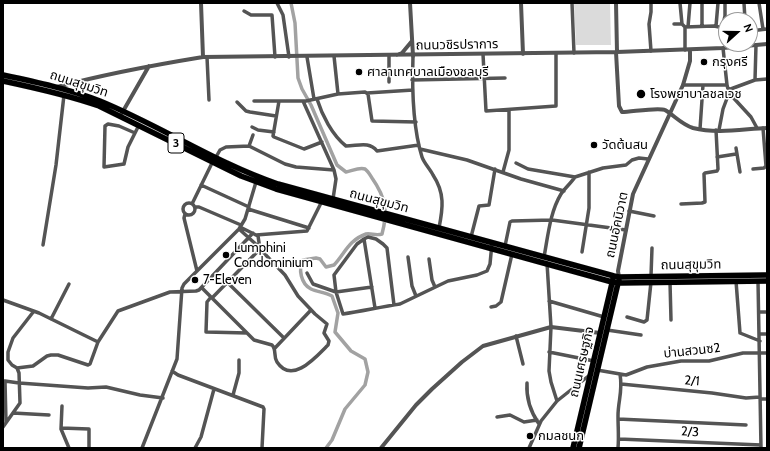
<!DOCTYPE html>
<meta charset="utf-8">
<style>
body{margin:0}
#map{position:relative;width:770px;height:451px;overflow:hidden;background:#fff;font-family:Cabin,sans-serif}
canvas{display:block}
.frame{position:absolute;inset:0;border:4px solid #000;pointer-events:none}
.north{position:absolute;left:718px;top:12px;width:40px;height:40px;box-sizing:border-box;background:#fff;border:1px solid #999;border-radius:50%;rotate:69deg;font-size:11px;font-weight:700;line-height:16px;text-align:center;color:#000}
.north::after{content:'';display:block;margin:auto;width:14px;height:18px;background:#000;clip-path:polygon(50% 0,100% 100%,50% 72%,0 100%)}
</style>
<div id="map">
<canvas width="770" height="451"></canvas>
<div class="frame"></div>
<div class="north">N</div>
</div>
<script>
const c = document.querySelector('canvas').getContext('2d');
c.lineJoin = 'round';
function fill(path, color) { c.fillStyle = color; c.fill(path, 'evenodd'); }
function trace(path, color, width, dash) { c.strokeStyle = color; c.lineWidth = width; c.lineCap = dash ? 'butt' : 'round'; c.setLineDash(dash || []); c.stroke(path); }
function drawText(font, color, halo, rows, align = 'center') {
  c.font = font + ' Cabin,"Noto Sans Thai",sans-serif'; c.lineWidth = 3; c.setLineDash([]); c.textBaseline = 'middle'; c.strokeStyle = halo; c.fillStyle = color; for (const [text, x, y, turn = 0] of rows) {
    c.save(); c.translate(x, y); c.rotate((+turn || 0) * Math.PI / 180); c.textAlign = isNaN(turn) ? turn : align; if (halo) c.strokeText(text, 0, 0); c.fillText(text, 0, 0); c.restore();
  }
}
fill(new Path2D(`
 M574,3H610L611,45H576Z`), '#dbdbdb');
trace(new Path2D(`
 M291,3L295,23L298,78L302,89L311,105L337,165L346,172C352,171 359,167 365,169C368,171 370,175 372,178C386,198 388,212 382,234C376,236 371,233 366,234C349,240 345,253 334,265L326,267L320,259L316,258L303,260C298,269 301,284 311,289C317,292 325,292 332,296L338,313L335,332L351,351L365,359L368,372L365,385L345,409L332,440L326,448`), '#a2a2a2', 3.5);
const primary = new Path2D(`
 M3,75C36,82 69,89 100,101C161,126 216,163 278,184L614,276L619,277L767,275
 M3,81C36,88 68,95 99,106L241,176L276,189L612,282L618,283L767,281
 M573,448L613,279
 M579,448L619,279`);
trace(primary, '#dbdbdb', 6);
trace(new Path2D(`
 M277,3L283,15L289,57
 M572,3L574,53
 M651,3V12L649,24L651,51
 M680,3L682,24
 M702,3V26
 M744,3L745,20
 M759,3L763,29
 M244,11L251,15H272L275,57
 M674,24H682L685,27L714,26L719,27L726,31
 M716,26L718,3
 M685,27V50
 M688,27L690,3
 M722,29L725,16V3
 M750,31L767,29
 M483,54L486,111L556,106V53
 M334,56L338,94
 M389,56V82
 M413,56C412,86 413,128 422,157C424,163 430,169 433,175C445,193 443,208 439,228
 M207,57L209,100
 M307,57L314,99
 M412,80L505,78
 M755,80L756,45
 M683,85H727
 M728,90L755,80L767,79
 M367,93L413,90
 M729,93L751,117L757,128
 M317,99C322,115 332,135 346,146C358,146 369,141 377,151L419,145
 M254,101H306L338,94L365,92L368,94L372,121L416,122
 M279,101L273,136L274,137L304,149L322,142
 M303,101L334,170L336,179L333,199
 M237,102L246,111L250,112L276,116
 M252,127L258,130L274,132
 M700,129L703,85
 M719,130L723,109L729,93L727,85L723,48
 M135,133L119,126L108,124L105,126L104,167L124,164L128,147L139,125
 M249,146L253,135
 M736,148L740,172
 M420,149L467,160L521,179L564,191
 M216,157L220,150L226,147L249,146L285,164L296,167L334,170
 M717,157L736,154
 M516,163L528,169L575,177
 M753,169L764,168L766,166L763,128
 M503,172L509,150V110
 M201,185L249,207
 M183 209a6 6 0 1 1 12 0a6 6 0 1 1-12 0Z
 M192,204L213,161
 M681,204L702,203L705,202L704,174L705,173L717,171L718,169L716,130
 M195,207H199L241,225
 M248,209L309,228
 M629,211L654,216
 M185,214L184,218L197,271
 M239,229L259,247
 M256,235L307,231L322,201
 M471,237L479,206L489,205L495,169
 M364,239L375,308
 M43,245L56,165L64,95
 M505,246L510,222L512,221L552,220L626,230
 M582,252L589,208V172
 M408,257L412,286L416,296
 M544,257C548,236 550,212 561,194C565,188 571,183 575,177L603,168L626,165L632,160L639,158L648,159
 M429,259L432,280L435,287
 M547,263L551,327L549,371L551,382L557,401
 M307,273L313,284L336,292L372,287
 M651,276L652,248
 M736,281L740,333L760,341
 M758,281L761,448
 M670,282L671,320
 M228,283L284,338
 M202,288L254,340L272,345C277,350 273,356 277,362C292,385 316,357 328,345L329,341L324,333L327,324L315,314L298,296L285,275L260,249L258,236L240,227
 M211,297L207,302L206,332L247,333
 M212,298L260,249
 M3,300L39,313L98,342
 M549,301L604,317
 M394,305L387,248L383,244L376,239L368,237L364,239L357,244L334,275L336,292L343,314C362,311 381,307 400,304L448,281L477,275L487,271L490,264L492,243
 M491,307L496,306L501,302L512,254
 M759,312H767
 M627,317L644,322L647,320L651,282
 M51,319L69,284
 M607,330L641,335
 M759,334H767
 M516,336L523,364
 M275,348L311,310
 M549,352L594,361
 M17,368L33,366L47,356L51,355H58L88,365L90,364L98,342L118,311L170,292L196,291L199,290L253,233
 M597,370L626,375L647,367L681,361H709L743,353H767
 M172,371L178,375L263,407L264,409L262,448
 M4,381H5L6,422
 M5,381L19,383L88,388L106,387L140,395L163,398
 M527,383C526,399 530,411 539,424
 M621,384L712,393L746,398L760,397
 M233,395L239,373V360
 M761,399H767
 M62,406L61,429L69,448
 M13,413L49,415
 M497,417L510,415L524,422L537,420
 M618,419L746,425
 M3,427L20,403L19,373L17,368L12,365L8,360V352L13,338L34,311
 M61,428L89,429V448
 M619,439L761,445
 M142,448L177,359L182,288L184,284L239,229L245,219L256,182
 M195,448L201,437L214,389
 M529,448L541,421L557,401L591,374
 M618,448C619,437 618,427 618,416C618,400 623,392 620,374`), '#545454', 3.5);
trace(new Path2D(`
 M201,3L203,57
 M410,3L413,56
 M521,3L523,54
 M616,3L617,52
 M616,52L619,106L622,112C631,112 658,107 665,110C675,116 681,124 693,128C717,134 743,129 767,128
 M397,55L402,53L412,41
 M57,87C105,74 154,65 203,57L617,52L723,48L767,44
 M122,113L149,66
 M619,277L618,271L633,194L683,85L690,61V50
 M381,448L416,405L432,389L462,362L483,346L551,327L600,333`), '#545454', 4);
trace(primary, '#000', 5.5);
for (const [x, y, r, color] of [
 [704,62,4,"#000"],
 [359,72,4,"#000"],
 [641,94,5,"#000"],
 [594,145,4,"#000"],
 [226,255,4,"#000"],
 [195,280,4,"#000"],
 [530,436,4,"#000"]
]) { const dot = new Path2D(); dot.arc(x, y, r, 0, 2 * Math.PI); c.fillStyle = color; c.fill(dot); trace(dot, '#fff', 1.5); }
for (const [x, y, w] of [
 [176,143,16]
]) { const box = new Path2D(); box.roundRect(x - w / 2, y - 10, w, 20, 3); c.fillStyle = '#fff'; c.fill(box); trace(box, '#000', 1); }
drawText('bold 12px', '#000', null, [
 ["3",176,143]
]);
drawText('13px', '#000', '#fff', [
 ["ถนนวชิรปราการ",457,45,-1],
 ["ถนนสุขุมวิท",79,84,18],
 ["ถนนสุขุมวิท",379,201,15],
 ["ถนนอัคนิวาต",617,225,-78],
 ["ถนนสุขุมวิท",691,265,-1],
 ["บ่านสวนซ2",692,351,-6],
 ["ถนนเศรษฐกิจ",582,362,-77],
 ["2/1",692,381,5],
 ["2/3",690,432,3]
]);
drawText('13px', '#000', '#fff', [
 ["กรุงศรี",712,62],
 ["ศาลาเทศบาลเมืองชลบุรี",367,72],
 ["โรงพยาบาลชลเวช",650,94],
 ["วัดต้นสน",602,145],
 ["Lumphini",234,248],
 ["Condominium",234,263],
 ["7-Eleven",203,280],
 ["กมลชนก",538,436]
], 'left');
</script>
